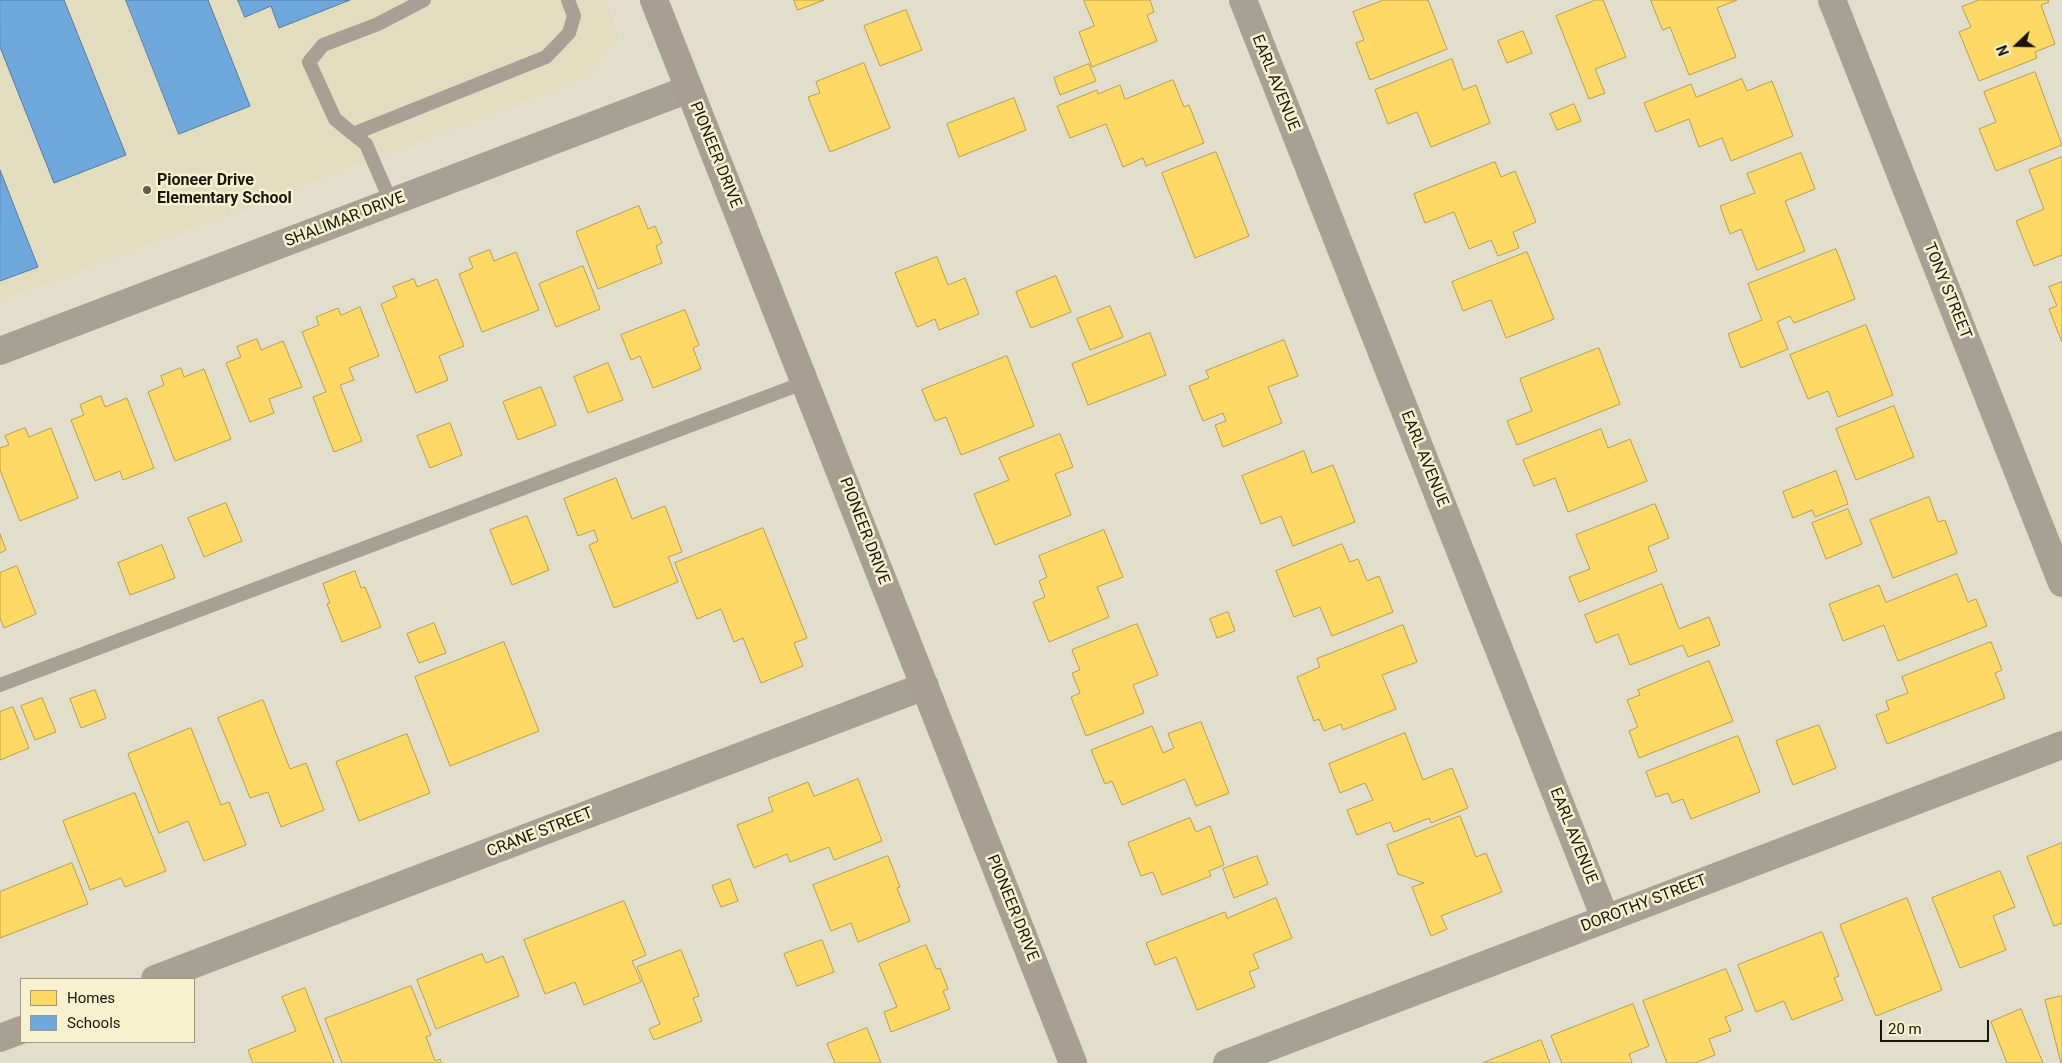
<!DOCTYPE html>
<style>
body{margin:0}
#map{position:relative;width:2062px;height:1063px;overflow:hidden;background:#e1decb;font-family:Roboto,sans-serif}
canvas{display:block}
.legend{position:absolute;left:20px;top:978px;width:175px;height:65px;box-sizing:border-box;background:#f7f1d0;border:1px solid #9e9981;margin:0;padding:6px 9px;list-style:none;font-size:15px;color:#18160a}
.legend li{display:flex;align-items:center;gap:10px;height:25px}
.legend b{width:25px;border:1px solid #9e9981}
.north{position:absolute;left:1992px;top:20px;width:50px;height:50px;-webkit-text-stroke:4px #f7f1d0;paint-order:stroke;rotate:249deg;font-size:14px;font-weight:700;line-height:20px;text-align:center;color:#18160a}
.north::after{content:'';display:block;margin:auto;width:18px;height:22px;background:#18160a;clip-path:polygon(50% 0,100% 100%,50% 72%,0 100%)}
.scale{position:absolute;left:1880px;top:1020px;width:109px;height:22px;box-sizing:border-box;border:2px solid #18160a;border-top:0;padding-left:6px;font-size:15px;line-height:18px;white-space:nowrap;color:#18160a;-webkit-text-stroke:4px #f7f1d0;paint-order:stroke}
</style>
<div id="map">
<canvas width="2062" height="1063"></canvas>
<ul class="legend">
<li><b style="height:14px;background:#ffd966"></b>Homes</li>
<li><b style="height:14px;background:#6fa8dc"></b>Schools</li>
</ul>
<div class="north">N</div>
<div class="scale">20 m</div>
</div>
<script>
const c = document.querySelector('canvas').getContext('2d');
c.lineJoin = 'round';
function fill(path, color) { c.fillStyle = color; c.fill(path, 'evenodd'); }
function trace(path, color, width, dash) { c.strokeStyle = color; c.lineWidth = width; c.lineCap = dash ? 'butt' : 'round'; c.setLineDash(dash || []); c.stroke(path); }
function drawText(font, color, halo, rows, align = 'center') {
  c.font = font + ' Roboto,sans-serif'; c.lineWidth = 5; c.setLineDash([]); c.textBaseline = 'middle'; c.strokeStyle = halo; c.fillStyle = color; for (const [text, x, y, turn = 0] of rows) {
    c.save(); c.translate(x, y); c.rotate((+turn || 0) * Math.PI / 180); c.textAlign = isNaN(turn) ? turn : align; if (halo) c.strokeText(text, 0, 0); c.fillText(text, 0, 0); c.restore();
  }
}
fill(new Path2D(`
 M0,0H605L619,35L587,78L0,302Z`), '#e2ddbe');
const homes = new Path2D(`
 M794,0H824L798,10Z
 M1084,0H1150L1154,12L1147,15L1157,41L1092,67L1079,32L1094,26Z
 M1384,0H1428L1447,49L1370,80L1356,43L1364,40L1353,12Z
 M1596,0H1603L1626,57L1595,69L1605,93L1589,99L1556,16Z
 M1651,0H1737L1717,8L1736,57L1689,75L1670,27L1663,30Z
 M1979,0H2048L2049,2L2041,5L2055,44L2035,52L2037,58L1979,81L1959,32L1971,27L1962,7Z
 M906,10L922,50L880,66L864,26Z
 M1523,31L1532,53L1507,63L1498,41Z
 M1452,59L1463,90L1476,85L1490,123L1431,147L1417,112L1388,124L1375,90Z
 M864,63L890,128L830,152L808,97L820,93L816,82Z
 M1089,64L1096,81L1060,95L1054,78Z
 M2035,72L2062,145L1996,171L1979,129L1996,122L1984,92Z
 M1742,79L1747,91L1772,81L1793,136L1731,161L1722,138L1699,147L1689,119L1656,132L1644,103L1691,84L1696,97Z
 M1173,80L1184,107L1189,105L1204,143L1146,166L1143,158L1123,167L1106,124L1070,138L1057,106L1097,90L1098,94L1120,85L1125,99Z
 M1014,98L1026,130L959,157L947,124Z
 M1574,104L1581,121L1557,130L1550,114Z
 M1216,152L1249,236L1195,258L1162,173Z
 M1801,153L1815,189L1785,201L1805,251L1757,270L1741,229L1730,234L1720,206L1755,193L1747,174Z
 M2062,157V255L2034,266L2016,221L2044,209L2029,170Z
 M1495,162L1501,177L1515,171L1536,222L1513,232L1519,248L1498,256L1491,240L1469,249L1454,212L1425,223L1414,194Z
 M639,206L648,229L655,226L662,243L656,246L662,263L598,289L576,232Z
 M1836,249L1855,299L1794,323L1790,316L1777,322L1788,349L1741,368L1728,334L1762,320L1748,284Z
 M490,250L494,261L516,252L539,310L482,332L459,274L473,268L469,258Z
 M1527,252L1554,319L1506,338L1491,300L1463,311L1452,282Z
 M937,257L948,285L965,278L979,314L939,330L935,319L917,327L895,273Z
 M583,266L600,309L556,327L539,284Z
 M1056,276L1071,312L1031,328L1016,292Z
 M414,279L417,287L437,279L464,346L439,356L448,380L416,393L381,304L397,297L393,287Z
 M2062,282V342L2049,309L2057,306L2049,287Z
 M1110,306L1123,337L1090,350L1077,319Z
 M360,307L379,356L349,368L354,380L340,385L362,441L334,452L313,397L326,392L302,332L319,325L316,317L338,308L341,315Z
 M685,310L699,345L693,348L701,369L653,388L640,356L631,360L621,335Z
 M1866,325L1893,395L1838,417L1828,391L1808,399L1790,355Z
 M1150,333L1166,375L1088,405L1072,364Z
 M257,339L261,350L283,341L302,387L269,399L274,413L250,422L226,363L241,357L237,347Z
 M1284,340L1298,376L1268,387L1282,423L1223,447L1215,425L1226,421L1223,413L1203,421L1189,386L1209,378L1206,371Z
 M1599,348L1620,404L1517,445L1507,421L1532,411L1520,379Z
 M1007,356L1034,426L961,455L946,417L935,421L922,390Z
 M608,363L623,400L588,413L574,377Z
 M181,368L184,377L204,369L231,439L175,461L148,392L164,385L161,376Z
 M541,387L556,425L518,440L503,402Z
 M101,396L105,407L127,398L154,468L123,480L120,471L95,481L71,420L84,415L80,405Z
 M1894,406L1914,457L1856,480L1836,429Z
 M450,423L462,455L430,468L417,436Z
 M25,428L29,437L51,428L78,498L20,521L0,470V448L9,445L5,436Z
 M1601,429L1608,448L1630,439L1647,481L1568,512L1555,478L1534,486L1523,460Z
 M1060,434L1073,467L1055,474L1071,515L995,545L974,494L1009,480L999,458Z
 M1304,451L1312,473L1333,465L1355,522L1293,546L1281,516L1261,524L1242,476Z
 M1836,471L1848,504L1815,517L1812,510L1793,518L1783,492Z
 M616,478L632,519L665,506L682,552L668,557L678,582L614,608L589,545L598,541L594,530L578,536L564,499Z
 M1929,497L1938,522L1945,520L1957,553L1893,578L1870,520Z
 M226,503L242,541L204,557L188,518Z
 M1655,504L1669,538L1648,547L1657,571L1579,602L1569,577L1590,569L1576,535Z
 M1848,509L1862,544L1826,559L1812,523Z
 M527,516L549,570L512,585L490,530Z
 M763,528L807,638L794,643L803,666L761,683L743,638L734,642L721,609L697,619L675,563Z
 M1104,530L1123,577L1097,587L1109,617L1049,642L1033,602L1045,597L1039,581L1047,577L1039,556Z
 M0,534L6,550L0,553Z
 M1342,544L1350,562L1358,559L1367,581L1379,576L1393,612L1332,636L1320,607L1294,617L1276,571Z
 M162,545L175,578L130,595L118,563Z
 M17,566L36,614L4,628L0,618V573Z
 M355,571L361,588L365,587L381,627L342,642L327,604L330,603L323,584Z
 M1957,574L1968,602L1976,599L1987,626L1898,661L1884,625L1843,641L1829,604L1879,585L1886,602Z
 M1662,584L1679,629L1709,617L1720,645L1688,657L1683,645L1630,665L1618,634L1596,643L1585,615Z
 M1228,612L1235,631L1217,638L1210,619Z
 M434,623L446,653L419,663L407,634Z
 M1137,624L1158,675L1133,685L1144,713L1086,736L1071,697L1080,693L1072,673L1080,670L1072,650Z
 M1403,625L1417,662L1382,675L1396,709L1343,730L1341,724L1324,731L1319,719L1314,721L1297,677L1320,667L1317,659Z
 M504,642L539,731L450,766L415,677Z
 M1991,642L2002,670L1995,673L2005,698L1887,744L1876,715L1889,710L1886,701L1908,693L1902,677Z
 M1709,661L1733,721L1639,758L1629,731L1638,727L1627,700L1640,695L1638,690Z
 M95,690L106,718L81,728L70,699Z
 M42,698L56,732L35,740L21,706Z
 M263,700L290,769L306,763L324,810L281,827L268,792L250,798L218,718Z
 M13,707L29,748L0,760V712Z
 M1201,722L1229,793L1196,806L1185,779L1122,805L1112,781L1105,784L1091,750L1152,726L1163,753L1174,748L1168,734Z
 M1819,725L1836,768L1793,785L1776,741Z
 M191,728L221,805L229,802L246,845L204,861L188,821L159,833L128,754Z
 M1405,733L1423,780L1452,768L1468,808L1431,823L1429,818L1394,832L1390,822L1357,835L1347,810L1373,800L1365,783L1340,793L1329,764Z
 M407,734L430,793L359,821L336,762Z
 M1738,736L1760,792L1691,819L1683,799L1672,803L1668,793L1656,797L1646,772Z
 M858,779L882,841L834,860L829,847L790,862L787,854L754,868L737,825L773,811L768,798L808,782L814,796Z
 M135,793L166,871L125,887L121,878L90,890L63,821Z
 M1460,816L1476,857L1486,853L1502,892L1441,916L1447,929L1431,936L1412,887L1424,883L1398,874L1387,845Z
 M1190,818L1196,832L1210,826L1224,865L1209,871L1211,876L1162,895L1153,872L1141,876L1128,843Z
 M2062,843V923L2054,926L2027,857Z
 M888,856L900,887L897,888L910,921L858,942L851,923L831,931L813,885Z
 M1257,856L1268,884L1234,898L1223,869Z
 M72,863L88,904L0,938V892Z
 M2000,871L2015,907L1993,916L2006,950L1960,968L1932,898Z
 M730,879L738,901L721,907L712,886Z
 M1276,898L1292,938L1253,954L1259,968L1249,972L1255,987L1197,1010L1176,957L1155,965L1146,943L1225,912L1227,918Z
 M1907,898L1942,990L1876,1016L1840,925Z
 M624,901L646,955L632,961L641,982L584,1005L575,982L545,994L524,940Z
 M1822,932L1839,976L1834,978L1843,1000L1792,1020L1784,1001L1756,1012L1738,965Z
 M822,940L834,972L797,986L784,954Z
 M926,945L936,969L940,968L948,989L943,991L950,1009L891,1032L884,1012L897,1007L879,964Z
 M681,950L699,996L693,998L702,1021L654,1040L649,1029L660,1024L637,967Z
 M482,954L486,963L503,956L519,996L436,1029L417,980Z
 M1726,969L1743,1010L1725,1017L1731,1031L1709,1039L1715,1055L1695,1063H1667L1643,1001Z
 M411,986L431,1035L426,1037L435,1061L440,1059L442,1063H342L325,1019Z
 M305,988L334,1063H253L248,1050L296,1031L282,997Z
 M2062,996V1063H2061L2045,1000Z
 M1633,1004L1649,1046L1629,1054L1632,1063H1562L1551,1036Z
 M2021,1009L2043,1063H2007L1991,1022Z
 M867,1028L881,1063H835L827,1044Z
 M1541,1040L1550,1063H1483Z`);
fill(homes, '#ffd966');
trace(homes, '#ba9e4a', 1);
const schools = new Path2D(`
 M0,0H64L126,155L54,183L0,47Z
 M126,0H208L250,106L179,134Z
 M238,0H350L279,28L271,6L245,17Z
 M0,170L38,267L0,281Z`);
fill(schools, '#6fa8dc');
trace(schools, '#557c9d', 1);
trace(new Path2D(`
 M424,0L378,24L323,45L309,62L335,119L353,134L546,57L569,33L574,16L568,0
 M353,134L366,144L391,202
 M0,685L806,382`), '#a7a195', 14);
trace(new Path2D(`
 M1243,0L1605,918
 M1832,0L2062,583
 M0,351L689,89
 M155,979L925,686
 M0,1038L21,1030
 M1227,1063L2062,745`), '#a7a195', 28);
trace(new Path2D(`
 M654,0L1073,1063`), '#a69f92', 28);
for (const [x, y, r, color] of [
 [147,190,5,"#5e5c4e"]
]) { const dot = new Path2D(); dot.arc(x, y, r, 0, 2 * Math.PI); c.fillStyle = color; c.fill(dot); trace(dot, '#f7f1d0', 2); }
drawText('16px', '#18160a', '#f7f1d0', [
 ["EARL AVENUE",1275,83,68],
 ["PIONEER DRIVE",715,155,68],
 ["SHALIMAR DRIVE",345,220,-21],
 ["TONY STREET",1947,291,68],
 ["EARL AVENUE",1424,459,68],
 ["PIONEER DRIVE",864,531,69],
 ["CRANE STREET",540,833,-21],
 ["EARL AVENUE",1573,836,68],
 ["DOROTHY STREET",1644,904,-21],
 ["PIONEER DRIVE",1012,908,68]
]);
drawText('bold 16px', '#18160a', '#f7f1d0', [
 ["Pioneer Drive",157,181],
 ["Elementary School",157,199]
], 'left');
</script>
